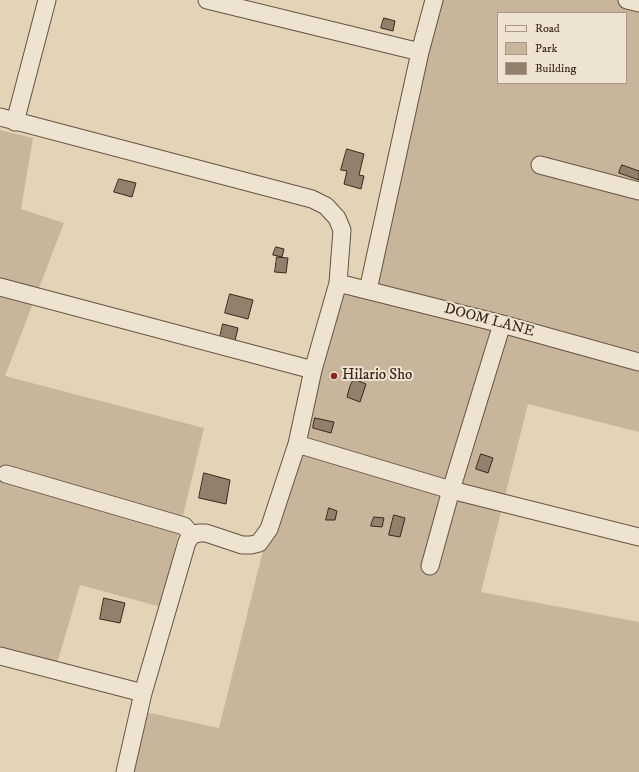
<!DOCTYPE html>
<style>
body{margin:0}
#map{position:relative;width:639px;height:772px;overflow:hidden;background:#e3d4b7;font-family:"IM FELL DW Pica",serif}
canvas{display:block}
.legend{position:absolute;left:497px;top:12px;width:130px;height:72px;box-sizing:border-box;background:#ede3d0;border:1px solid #a69788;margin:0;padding:5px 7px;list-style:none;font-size:12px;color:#3c261b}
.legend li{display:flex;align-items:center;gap:8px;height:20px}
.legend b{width:20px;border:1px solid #a69788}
</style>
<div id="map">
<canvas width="639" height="772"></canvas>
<ul class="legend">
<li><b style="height:5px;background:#ede3d0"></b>Road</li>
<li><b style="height:11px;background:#c7b69c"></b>Park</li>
<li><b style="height:11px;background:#93806c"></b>Building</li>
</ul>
</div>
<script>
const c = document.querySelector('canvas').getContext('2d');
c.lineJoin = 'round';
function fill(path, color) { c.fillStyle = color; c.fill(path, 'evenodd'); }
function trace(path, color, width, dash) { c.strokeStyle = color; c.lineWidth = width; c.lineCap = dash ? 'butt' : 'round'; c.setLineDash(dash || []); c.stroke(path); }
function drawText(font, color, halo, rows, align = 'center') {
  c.font = font + ' "IM FELL DW Pica",serif'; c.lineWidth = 4; c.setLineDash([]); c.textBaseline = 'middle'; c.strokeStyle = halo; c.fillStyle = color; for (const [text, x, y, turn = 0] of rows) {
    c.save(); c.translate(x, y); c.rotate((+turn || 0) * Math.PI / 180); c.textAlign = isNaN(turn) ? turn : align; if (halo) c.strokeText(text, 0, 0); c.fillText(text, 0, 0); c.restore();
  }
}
fill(new Path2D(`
 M438,0H639V432L528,404L481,592L639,622V772H121L136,710L219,728L330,280L362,293ZM498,13H626V83H498Z
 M0,130L33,138L21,209L64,223L5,376L204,428L161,607L80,585L53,677L0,660Z`), '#c7b69c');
const building = new Path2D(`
 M384,18L395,21L393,31L381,28Z
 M347,149L364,154L359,175L364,176L361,189L344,184L347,171L341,170Z
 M622,165L639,171V180L619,173Z
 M119,179L136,183L132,197L114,192Z
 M276,247L284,249L282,257L273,255Z
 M277,257L288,258L286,273L275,272Z
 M230,294L253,300L248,319L225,313Z
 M223,324L238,328L234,345L219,342Z
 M354,379L366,384L360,402L347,397L350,386Z
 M315,418L334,422L331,433L313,428Z
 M481,454L493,458L488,473L476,469Z
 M204,473L230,480L226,504L199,498Z
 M329,508L337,511L335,520H326Z
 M394,515L405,518L400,537L389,535Z
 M374,517L384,518L382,527L371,526Z
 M104,598L125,603L120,623L100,619Z`);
fill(building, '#93806c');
trace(building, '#3c261b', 1);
const street = new Path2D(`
 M207,0L420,52
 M627,0L639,3
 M0,117L312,199L326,206L337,218L342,230L338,283L313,370L297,444L269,529L259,543L251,545H242L206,533H199L192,535L187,542L143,693L125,772
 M15,122L47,0
 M540,165L639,191
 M338,283L502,324L639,362
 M0,287L313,370
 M368,290L420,52L434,0
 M297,444L451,490L639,537
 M6,474L184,526L192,535
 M430,566L451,490L502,324
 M0,656L143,693`);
trace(street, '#665242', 19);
trace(street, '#ede3d0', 17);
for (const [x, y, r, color] of [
 [334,376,4,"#8f2418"]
]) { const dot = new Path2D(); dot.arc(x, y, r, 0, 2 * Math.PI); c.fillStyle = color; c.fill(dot); trace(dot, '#ede3d0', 1.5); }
drawText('15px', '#3c261b', '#ede3d0', [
 ["DOOM LANE",489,321,15]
]);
drawText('15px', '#3c261b', '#ede3d0', [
 ["Hilario Sho",342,376]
], 'left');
</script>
